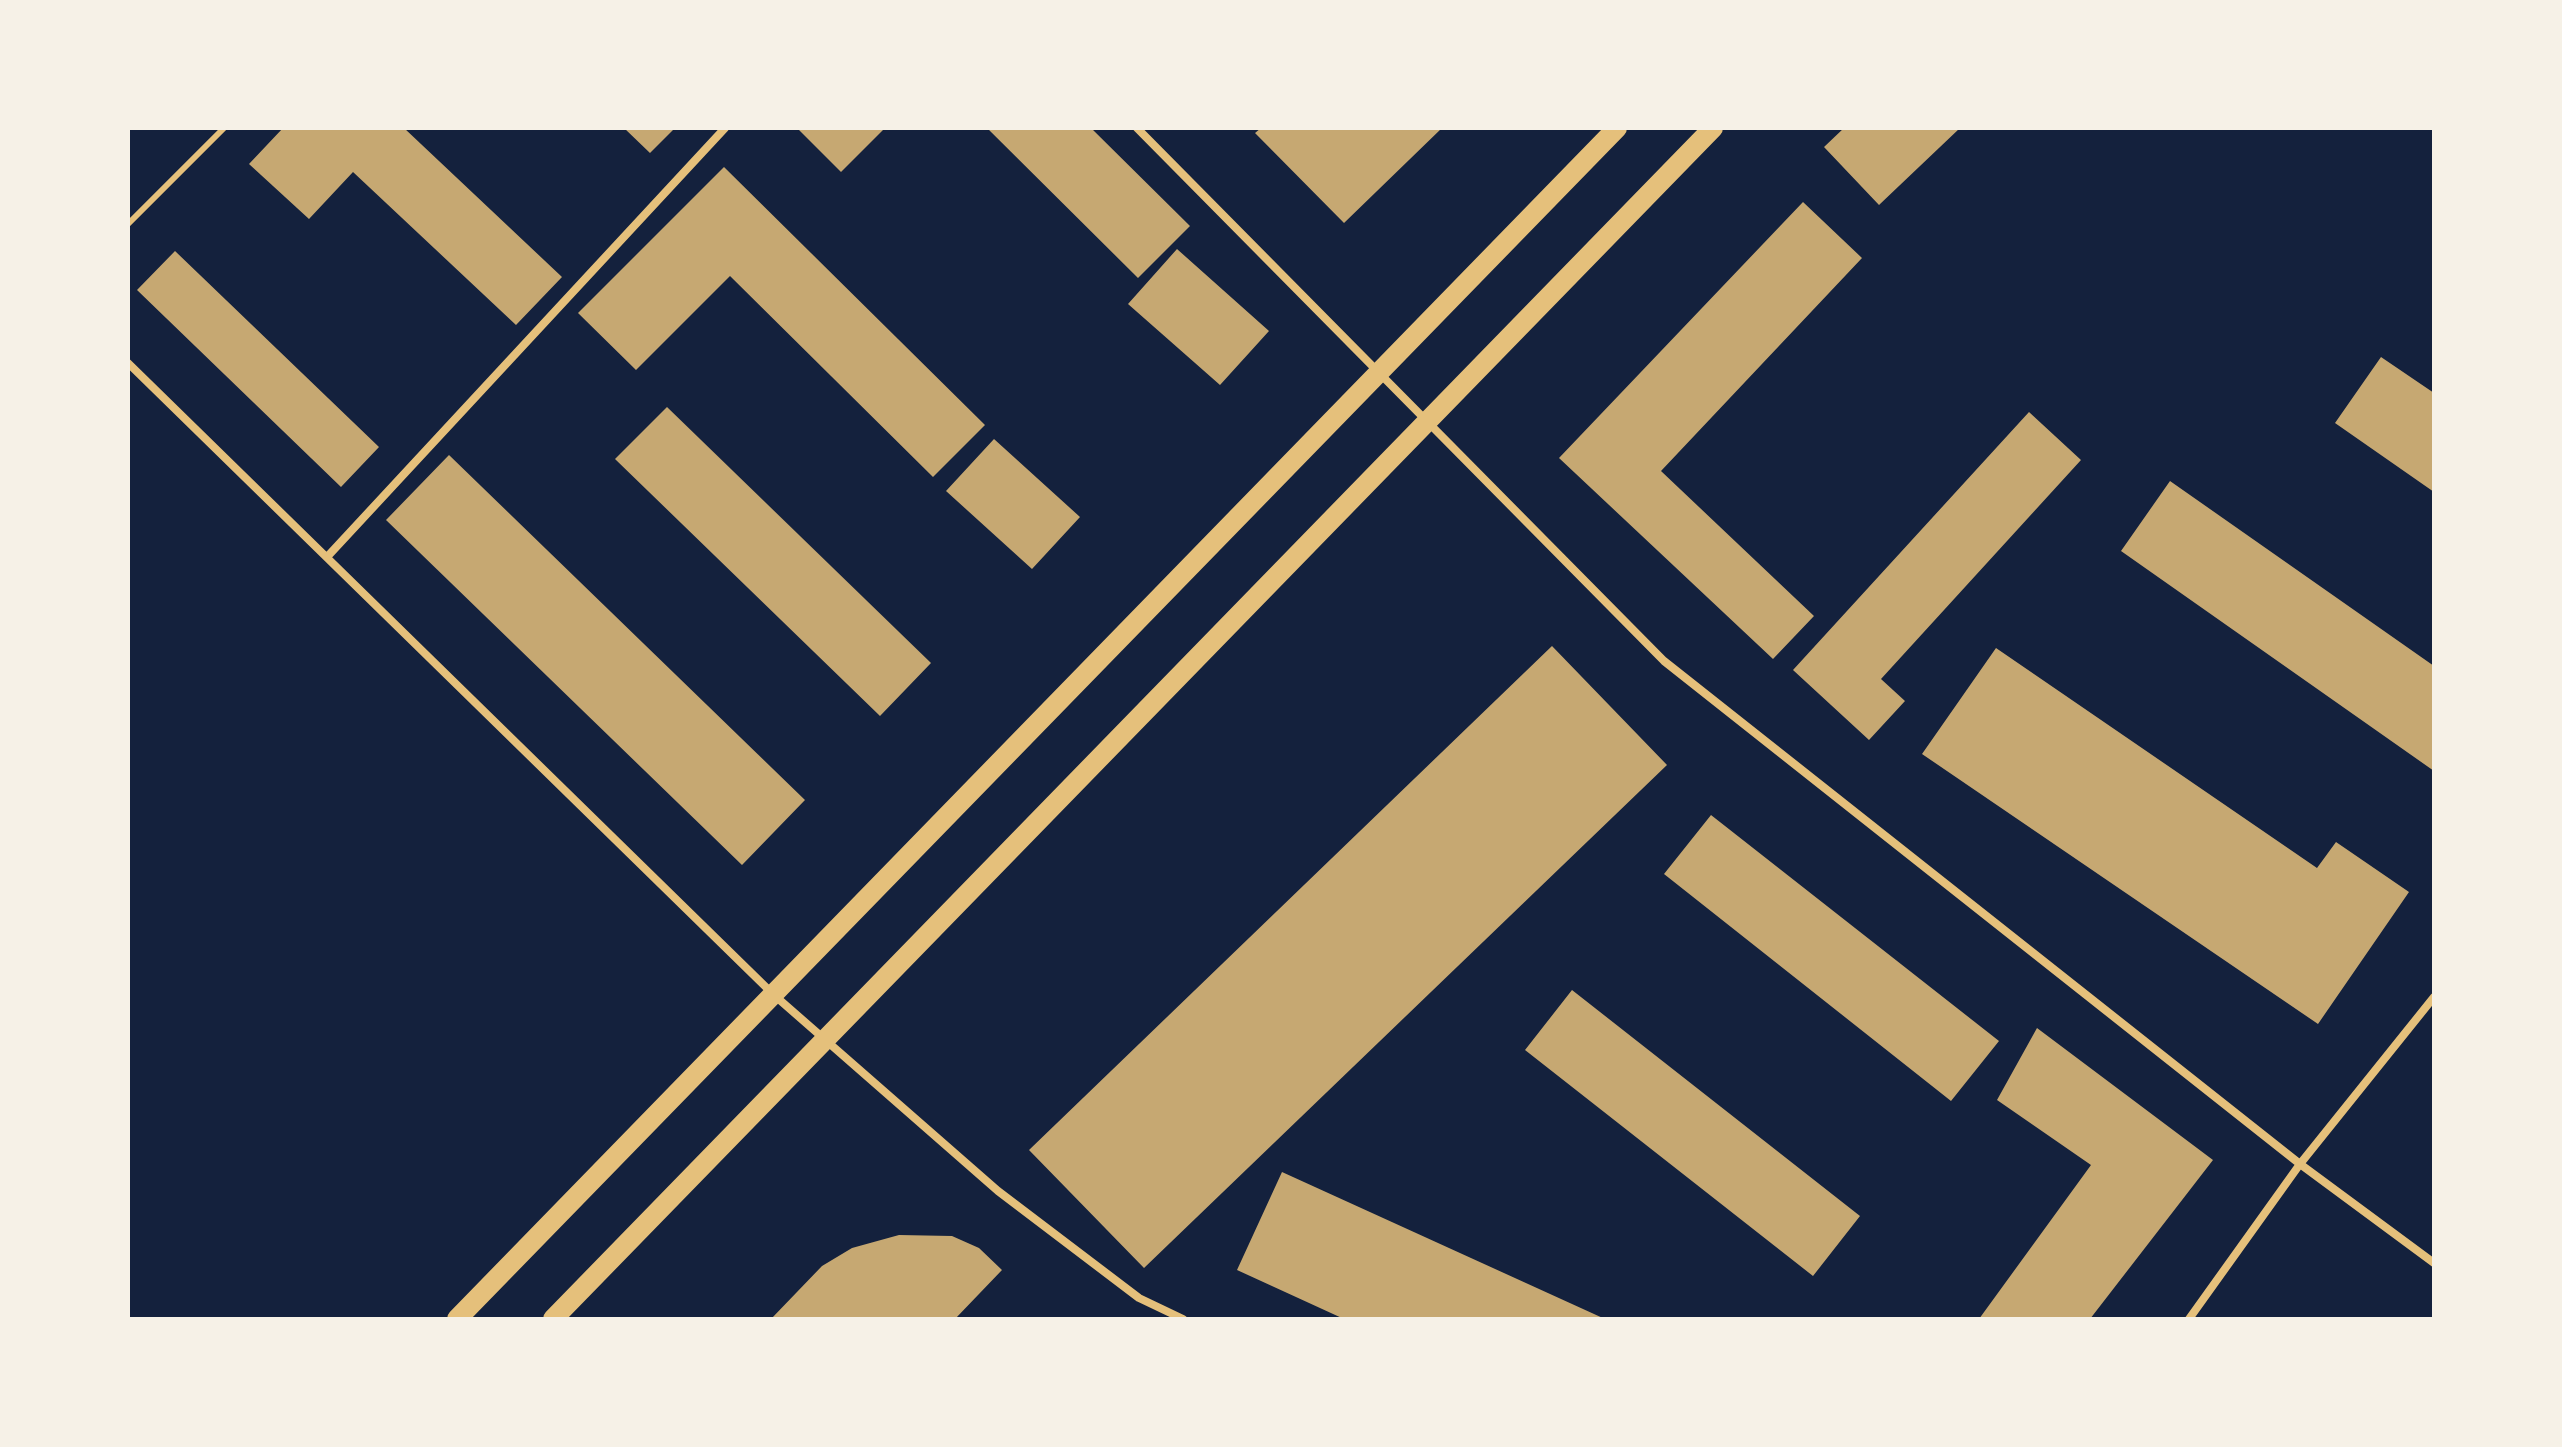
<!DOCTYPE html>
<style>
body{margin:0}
#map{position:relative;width:2562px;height:1447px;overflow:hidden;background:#14213d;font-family:"Source Sans 3",sans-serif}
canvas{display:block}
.frame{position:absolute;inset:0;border:130px solid #f6f1e7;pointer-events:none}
</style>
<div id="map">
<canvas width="2562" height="1447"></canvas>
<div class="frame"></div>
</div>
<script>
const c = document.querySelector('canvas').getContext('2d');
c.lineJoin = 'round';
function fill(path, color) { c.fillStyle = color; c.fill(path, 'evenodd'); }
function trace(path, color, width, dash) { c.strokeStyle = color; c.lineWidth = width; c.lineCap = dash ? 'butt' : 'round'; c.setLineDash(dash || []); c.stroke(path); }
fill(new Path2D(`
 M283,128H404L562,277L516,325L353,172L309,219L249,164Z
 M624,128H675L650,153Z
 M797,128H885L841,172Z
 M987,128H1091L1190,226L1138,278Z
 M1261,128L1322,130L1442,128L1344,223L1255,133Z
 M1844,128H1960L1879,205L1824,147Z
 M724,167L985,425L933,477L730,276L636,370L578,313Z
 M1803,202L1862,258L1661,471L1814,616L1773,659L1559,458Z
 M1177,249L1269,331L1220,385L1128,304Z
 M175,251L379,447L341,487L137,290Z
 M2381,357L2434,393V492L2335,423Z
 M667,407L931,663L880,716L615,459Z
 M2029,412L2081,460L1881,679L1905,701L1869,740L1793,670Z
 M994,439L1080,517L1032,569L946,491Z
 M449,455L805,800L742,865L386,520Z
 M2170,481L2434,666V771L2121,551Z
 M1552,646L1667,765L1144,1268L1029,1150Z
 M1996,648L2317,868L2336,842L2409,892L2318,1024L1922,754Z
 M1711,815L1999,1041L1951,1101L1664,874Z
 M1572,990L1860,1216L1813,1276L1525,1050Z
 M2037,1028L2213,1160L2090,1319H1979L2091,1165L1997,1100Z
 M1282,1172L1605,1319H1344L1237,1270Z
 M899,1235L952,1236L979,1248L1002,1270L955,1319H771L822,1266L852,1248Z`), '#c6a872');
trace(new Path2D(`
 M128,224L224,128`), '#e5c07b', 6);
trace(new Path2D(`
 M1137,128L1664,661L2300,1164L2434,1263
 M128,363L774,995L998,1191L1139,1298L1183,1319
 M327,557L725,128
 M2189,1319L2300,1164L2434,997`), '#e5c07b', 8);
trace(new Path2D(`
 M457,1319L1617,128
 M553,1319L1713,128`), '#e5c07b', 20);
</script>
